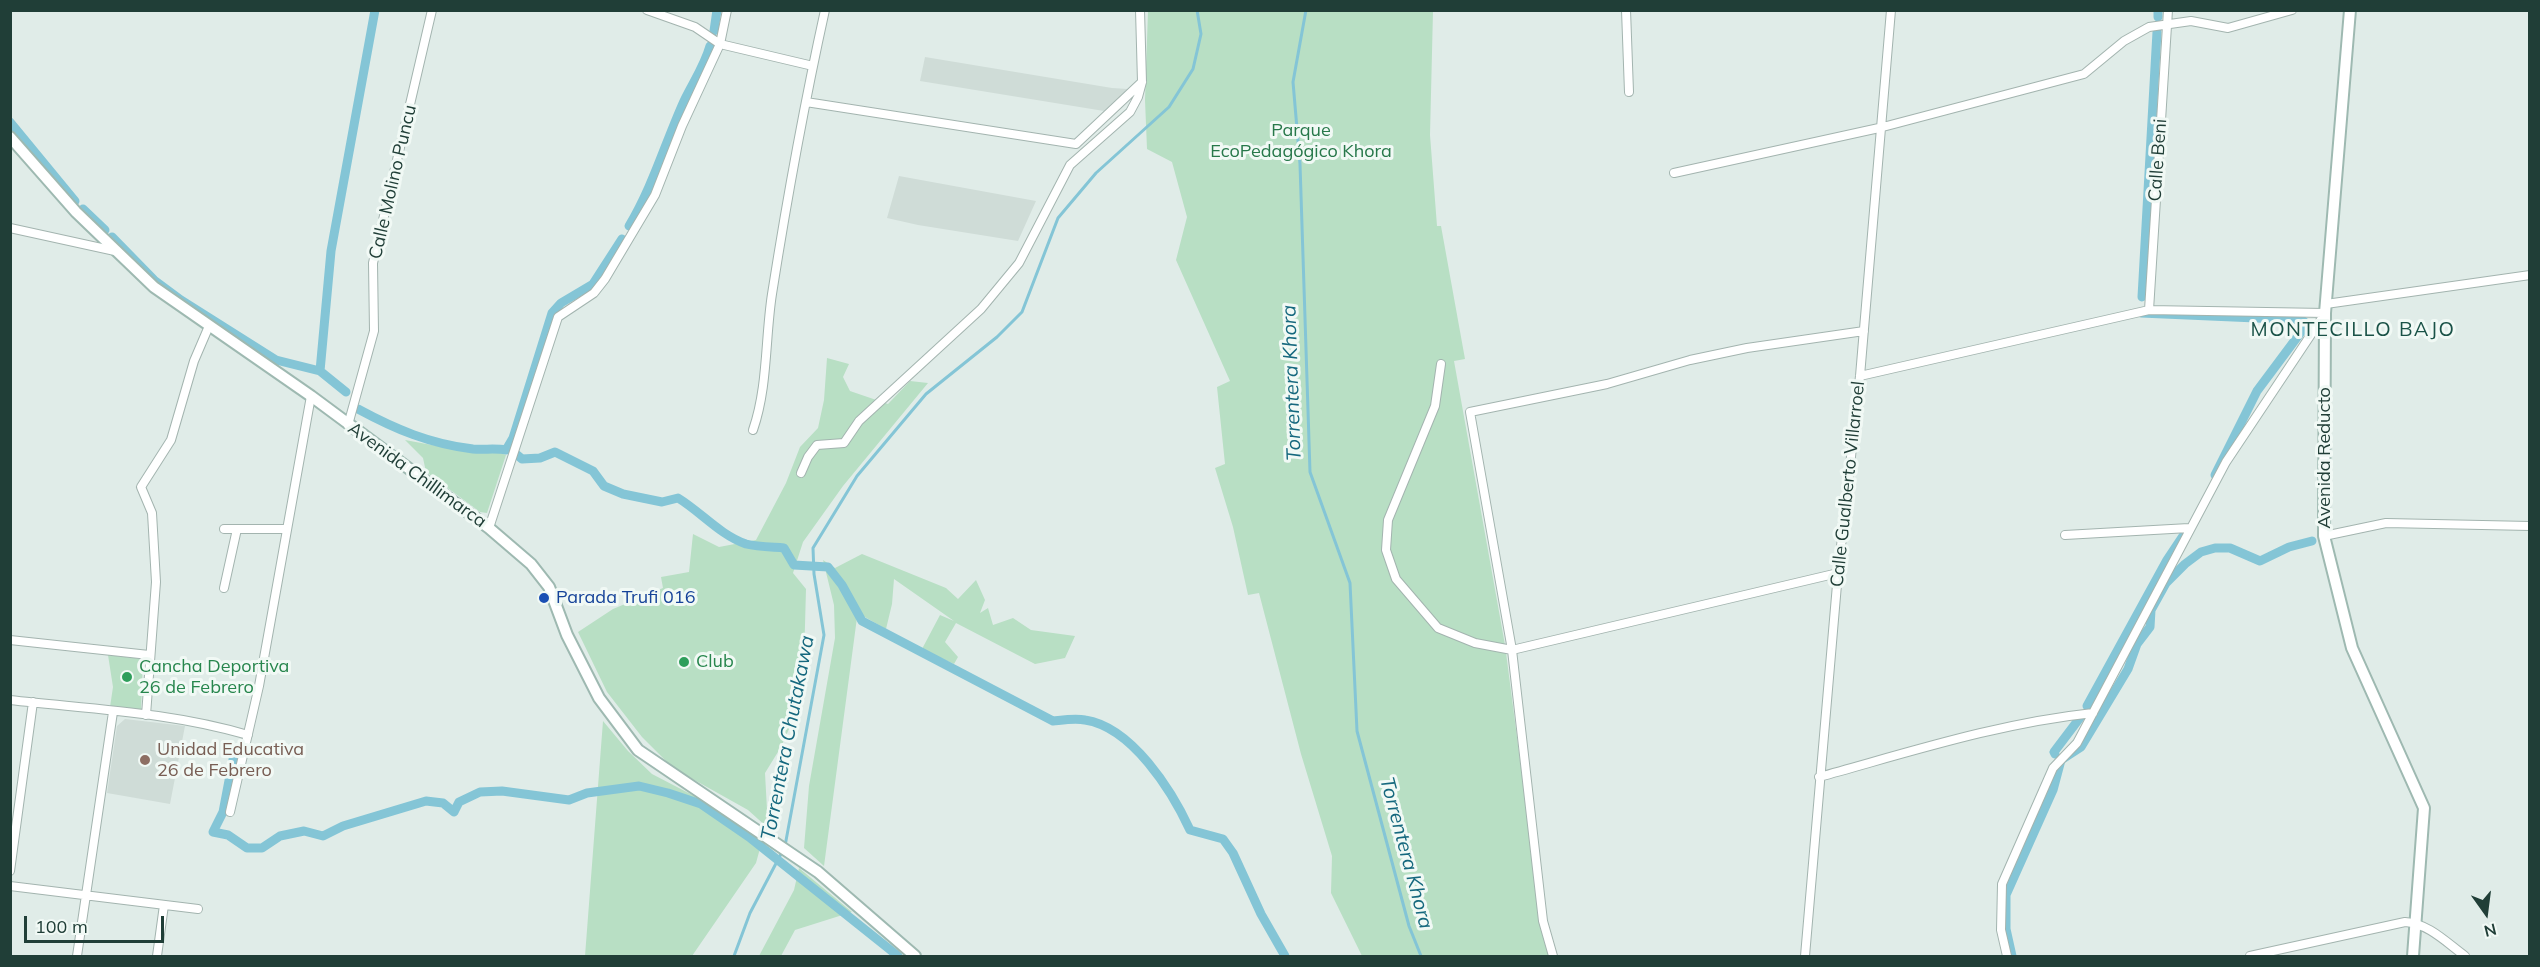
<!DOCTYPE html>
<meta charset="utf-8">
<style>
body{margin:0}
#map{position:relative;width:2540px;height:967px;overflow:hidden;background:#e0ece8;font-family:Mulish,sans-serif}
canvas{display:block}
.frame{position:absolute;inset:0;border:12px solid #203e37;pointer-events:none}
.north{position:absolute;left:2456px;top:883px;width:60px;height:60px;-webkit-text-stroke:4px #f1f9f5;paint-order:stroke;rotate:166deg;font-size:16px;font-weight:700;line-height:24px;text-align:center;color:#203e37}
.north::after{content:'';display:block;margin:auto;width:21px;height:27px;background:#203e37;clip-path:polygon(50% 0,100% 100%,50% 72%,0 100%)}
.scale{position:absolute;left:24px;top:916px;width:140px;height:27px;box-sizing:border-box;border:3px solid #203e37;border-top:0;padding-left:8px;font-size:18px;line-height:21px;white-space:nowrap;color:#203e37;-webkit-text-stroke:4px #f1f9f5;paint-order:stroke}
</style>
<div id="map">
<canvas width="2540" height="967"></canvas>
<div class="frame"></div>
<div class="north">N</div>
<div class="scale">100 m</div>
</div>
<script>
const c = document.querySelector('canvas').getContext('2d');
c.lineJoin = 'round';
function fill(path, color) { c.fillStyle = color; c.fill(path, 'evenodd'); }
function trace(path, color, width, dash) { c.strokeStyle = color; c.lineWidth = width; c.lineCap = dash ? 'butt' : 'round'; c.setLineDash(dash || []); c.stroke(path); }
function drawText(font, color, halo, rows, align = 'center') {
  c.font = font + ' Mulish,sans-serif'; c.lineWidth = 6; c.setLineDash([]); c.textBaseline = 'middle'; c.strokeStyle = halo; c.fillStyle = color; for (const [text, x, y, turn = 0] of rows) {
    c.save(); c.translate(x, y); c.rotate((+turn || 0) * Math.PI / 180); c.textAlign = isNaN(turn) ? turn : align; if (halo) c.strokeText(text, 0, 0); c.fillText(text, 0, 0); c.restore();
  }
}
fill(new Path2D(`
 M925,57L1112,88L1128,89L1104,111L920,81Z
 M899,176L1036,201L1018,241L918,225L887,218Z
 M125,719L185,726L170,804L107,793L117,726Z`), '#cfdcd7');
fill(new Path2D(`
 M1148,11H1433L1430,135L1437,226H1441L1465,359L1454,361L1505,645L1541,922L1549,956H1362L1331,893L1332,856L1301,754L1259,593L1248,595L1233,527L1215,468L1225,464L1217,387L1230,381L1176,260L1187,217L1172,162L1147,149L1145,100Z
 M827,358L849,364L843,377L850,391L888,404L910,381L928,383L843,486L803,542L793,573L806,589L803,697L781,747L765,773L768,828L748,810L673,768L642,737L607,692L578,632L613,609L663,588L661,577L689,572L693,534L719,547L756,540L786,483L800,447L818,428L824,400Z
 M405,440L475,453L494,451L506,455L487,513L480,512L426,472L423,458Z
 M862,554L946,588L958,599L976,580L985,600L980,613L988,608L993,625L1013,618L1031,630L1075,636L1065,658L1035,664L956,623L945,642L958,657L954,664L922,649L940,615L954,621L894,579L892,604L886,629L863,616L858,610L824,866L804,848L809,786L835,638L834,605L823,560L835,568Z
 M108,655L143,659L141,710L110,707L113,687Z
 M603,721L628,751L652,774L702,800L762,841L756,863L692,956H585Z
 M799,868L852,912L795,930L781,956H759L794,890Z`), '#b8dfc4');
trace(new Path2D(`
 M1306,10L1293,82L1300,164L1310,472L1350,583L1357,731L1409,926L1421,956
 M785,846L824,635L814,574L813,548L857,476L926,394L997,337L1022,312L1058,218L1096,173L1169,107L1193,69L1201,34L1197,10
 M734,956L750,913L782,852`), '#84c5d6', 3);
trace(new Path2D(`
 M2158,17V10
 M714,31L717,10
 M10,122L75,201
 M83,209L105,230
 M629,226C653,186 665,143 684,101C693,82 704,67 710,46
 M112,237L154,280L181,300L276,360L320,371L346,392
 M2142,297L2157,32
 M2141,313L2302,320L2307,324L2257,391L2215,475
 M320,371L331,251L375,10
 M358,409C395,429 430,444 473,449C484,450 495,448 506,450L513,438L552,313L561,303L593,284L622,239
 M516,454L522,459L540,458L555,452L593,471L604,486L623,494L662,502L678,498C701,512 720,535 746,544C758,547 772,547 784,548L794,565L828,567L842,585L862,621L1053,721C1063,720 1075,718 1085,720C1132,727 1172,791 1190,830L1223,839L1233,853L1261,914L1285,956
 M2087,706L2167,560L2183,536
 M235,749L223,812L213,832L228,835L247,848H262L280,836L304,831L323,836L343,826L426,801L443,803L454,812L459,802L480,792L502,791L569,800L587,793L639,786L668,793L701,804L749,837L898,956
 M2055,754L2054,752L2082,715
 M2012,956L2006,929V895L2053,790L2061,760L2081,747L2128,669L2137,644L2150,627L2151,610L2166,583L2185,564L2201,552L2215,548H2230L2260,561L2289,547L2312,541`), '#84c5d6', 9);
const street = new Path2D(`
 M647,10L695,27L720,44L813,66
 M1626,10L1629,92
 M806,102L1076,144L1142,82
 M1674,173L1879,128L2084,74L2124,41L2149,27L2191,21L2228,28L2292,10
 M10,228L115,251
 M2326,304L2530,275
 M2149,310L2168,10
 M1441,364L1435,406L1388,520L1386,550L1396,579L1438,628L1475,643L1512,650L1838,573
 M1860,376L2149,310L2325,313
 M348,425L374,331L373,263L432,10
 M753,430C768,387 765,339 772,294C787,199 804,105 825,10
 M801,473L808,457L817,445L844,443L859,421L981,309L1019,263L1070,165L1130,112L1138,97L1142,82L1140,10
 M489,528L558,317L594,293L605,279L655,195L682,126L720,44L727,10
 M224,529H287
 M2065,535L2189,528
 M2324,536L2386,523L2530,526
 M224,588L237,529
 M10,640L149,655
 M10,700C89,709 171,712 248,735
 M146,715L156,582L152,513L141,487L171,440L194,361L209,326
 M1819,777C1910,752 1999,723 2093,713
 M230,812L259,686L311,396
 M10,871L33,702
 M10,886L198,909
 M77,956L113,712
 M157,956L164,905
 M1553,956L1543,921L1512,650L1470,412L1607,384L1690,360L1747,348L1864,331
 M1805,956L1838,573L1860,376L1891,10
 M2007,956L2001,930L2002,884L2053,768L2077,743L2226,462L2324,315
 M2250,956L2405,922C2428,923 2447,943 2465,956`);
const secondary = new Path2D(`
 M2350,10L2325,313L2324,536L2352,648L2424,808L2413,956
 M10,137L76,212L154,287L311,396L489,528L531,564L549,587L567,635L599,698L638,750L818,872L915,956`);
trace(street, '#a3b4af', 10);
trace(secondary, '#9eb9b1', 14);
trace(street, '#fff', 8);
trace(secondary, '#fff', 10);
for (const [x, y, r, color] of [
 [544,598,6,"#1a4fb4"],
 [684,662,6,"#2e9e5b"],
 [127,677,6,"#2e9e5b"],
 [145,760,6,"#8d6e63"]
]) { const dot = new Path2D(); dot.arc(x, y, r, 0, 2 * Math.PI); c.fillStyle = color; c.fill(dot); trace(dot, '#f1f9f5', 2); }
drawText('18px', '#27784a', '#f1f9f5', [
 ["Parque",1301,131],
 ["EcoPedagógico Khora",1301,152]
]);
drawText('18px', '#203e37', '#f1f9f5', [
 ["Calle Beni",2158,160,-86],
 ["Calle Molino Puncu",393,182,-77],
 ["Avenida Reducto",2325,458,-90],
 ["Avenida Chillimarca",417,475,36],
 ["Calle Gualberto Villarroel",1848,484,-84]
]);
drawText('18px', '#164399', '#f1f9f5', [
 ["Parada Trufi 016",556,598]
], 'left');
drawText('18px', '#27864d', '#f1f9f5', [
 ["Club",696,662],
 ["Cancha Deportiva",139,667],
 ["26 de Febrero",139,688]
], 'left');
drawText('18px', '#785e54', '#f1f9f5', [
 ["Unidad Educativa",157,750],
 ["26 de Febrero",157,771]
], 'left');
c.letterSpacing = '1.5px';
drawText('20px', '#1a5247', '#f1f9f5', [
 ["MONTECILLO BAJO",2353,330]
]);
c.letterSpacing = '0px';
drawText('italic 20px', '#15687e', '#f1f9f5', [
 ["Torrentera Khora",1292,383,-92],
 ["Torrentera Chutakawa",788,738,-79],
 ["Torrentera Khora",1406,853,75]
]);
</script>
